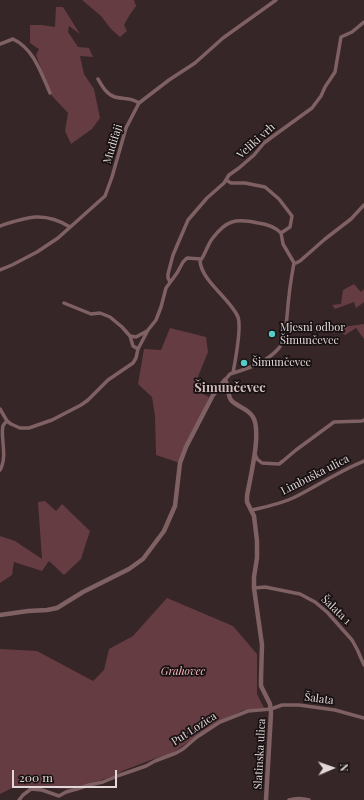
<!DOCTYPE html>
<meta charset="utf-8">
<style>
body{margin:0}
#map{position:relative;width:364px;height:800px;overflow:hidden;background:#362627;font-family:"Playfair Display",serif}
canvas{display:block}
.north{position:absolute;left:312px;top:748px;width:40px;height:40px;-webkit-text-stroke:3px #181112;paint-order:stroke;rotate:88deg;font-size:11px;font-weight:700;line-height:16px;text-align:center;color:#e3d8d9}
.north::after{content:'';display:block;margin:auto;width:14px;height:18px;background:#e3d8d9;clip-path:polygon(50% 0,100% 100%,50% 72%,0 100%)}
.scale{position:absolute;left:12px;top:770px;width:105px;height:18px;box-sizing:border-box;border:2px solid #e3d8d9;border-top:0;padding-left:5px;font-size:12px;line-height:14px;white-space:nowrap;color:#e3d8d9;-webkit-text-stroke:3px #181112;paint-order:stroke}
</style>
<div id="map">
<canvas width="364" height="800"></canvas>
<div class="north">N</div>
<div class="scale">200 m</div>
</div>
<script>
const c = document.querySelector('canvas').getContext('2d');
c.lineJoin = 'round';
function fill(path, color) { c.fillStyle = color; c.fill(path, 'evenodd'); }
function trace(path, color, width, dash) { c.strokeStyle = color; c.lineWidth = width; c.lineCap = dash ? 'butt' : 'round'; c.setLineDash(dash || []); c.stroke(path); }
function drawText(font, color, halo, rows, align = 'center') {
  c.font = font + ' "Playfair Display",serif'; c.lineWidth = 3.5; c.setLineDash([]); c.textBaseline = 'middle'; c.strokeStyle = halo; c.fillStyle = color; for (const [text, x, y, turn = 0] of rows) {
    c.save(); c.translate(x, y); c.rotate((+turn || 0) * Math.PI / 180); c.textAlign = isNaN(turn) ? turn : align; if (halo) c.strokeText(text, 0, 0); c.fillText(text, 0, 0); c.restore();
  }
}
fill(new Path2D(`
 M82,0H134L136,6L129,16L124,25L127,31L120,37L111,29L101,16Z
 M56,7H63L80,34L69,26L68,32L78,47L89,48L93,57L80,56L84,74L94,89L100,118L92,129L71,144L65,131L68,113L52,96L36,55L39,49L30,43V25H42L55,27Z
 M354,284L361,292L364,289V302L356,308L354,302L335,309L332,305L341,304L343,290Z
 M364,324V339L356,328L345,335L335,328Z
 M170,328L206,337L208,352L193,389L209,397L180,463L156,455L155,416L152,397L138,384L144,349L161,350Z
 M45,501L56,511L62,504L90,531L81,559L64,575L49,561L42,571L14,562L12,575L0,583V536L15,541L42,559L38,502Z
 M167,598L233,626L257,654V694L264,708L244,710L219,721L171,754L156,758L122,771L115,776L108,778L70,789L16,786L0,794V649L37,651L93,681L104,670L109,649L133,636Z`), '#653c42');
trace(new Path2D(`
 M0,44L13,39C34,49 41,73 50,93
 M139,103L169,80L195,63L223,38L276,0
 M226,180L231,183H245L265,187L279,199L292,216L290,227L281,233
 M0,226C27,217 44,211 70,227
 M0,270L12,265L37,252L58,238L105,196L112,177L126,128L139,103C129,96 125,100 115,97C106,94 102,86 98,79
 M170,282L168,278V274L173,255L188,220L207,198L224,183L229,175L239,168L254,155L264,143L272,137L312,108L321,96L325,87L335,72L341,37L352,32L364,22
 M64,303L91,314L100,313L110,317L122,327L130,336L133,346L138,349
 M130,336L136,337L147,331
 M233,373C235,361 242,328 238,317C230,298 202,282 200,261C205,255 207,246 212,239C226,220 236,218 258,223C267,224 274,226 281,233L283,244L293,261L294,263H296L300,261L325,239L351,219L364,205
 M225,380L230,374L233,373C250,368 267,362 279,348C287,338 287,310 289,296C290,285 292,274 294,263
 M0,409L7,421
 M255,454L257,459L262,463L279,464L283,461L296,450L334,422L362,421L364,420
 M0,470C8,457 0,436 3,426C3,425 6,422 7,421L11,424L20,428H29L52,420L81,405L88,400L108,380L133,363L136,358L138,349L148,330L156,320L161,307L166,288L177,273L183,262L187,258L201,259
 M252,510C265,507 280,504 293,498C317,486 339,471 364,461
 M254,588L265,587L300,594L315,602L327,612L352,640L357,649L364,665
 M19,800L23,795L31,789L42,790L59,796L66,792L77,789L89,785L103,782L120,775L146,766L155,761L176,753L183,749L197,737L220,722L248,711L271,709L282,705H299L335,710L364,718
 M289,800C296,798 302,798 309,800`), '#7f6063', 3.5);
trace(new Path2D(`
 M0,615L28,611L47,610L57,608L83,592L129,569L143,559L164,531L175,506L180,463L186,447L213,395L225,380C229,386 227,394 231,400C237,407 248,408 253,417C262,432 250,478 247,496V502L254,516L257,541V558L254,577V588L262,645L261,679V686L270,704L271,713L266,800`), '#7f6063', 4.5);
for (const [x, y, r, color] of [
 [272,334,4,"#54cdc8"],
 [244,363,4,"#54cdc8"]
]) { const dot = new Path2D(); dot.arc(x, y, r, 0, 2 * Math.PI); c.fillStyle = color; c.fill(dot); trace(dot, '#181112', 1.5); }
drawText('11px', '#e3d8d9', '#181112', [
 ["Veliki vrh",256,141,-42],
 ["Mudifaji",113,144,-73],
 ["Limbuška ulica",315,475,-27],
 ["Šalata 1",336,610,44],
 ["Šalata",319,699,7],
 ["Put Lozica",194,729,-33],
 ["Slatinska ulica",260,754,-87]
]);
drawText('11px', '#e3d8d9', '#181112', [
 ["Mjesni odbor",280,328],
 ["Šimunčevec",280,341],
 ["Šimunčevec",252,363]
], 'left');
drawText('italic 11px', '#f8b9bf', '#181112', [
 ["Grahovec",183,672]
]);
drawText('bold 13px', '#cfb9bb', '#181112', [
 ["Šimunčevec",230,388]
]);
</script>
